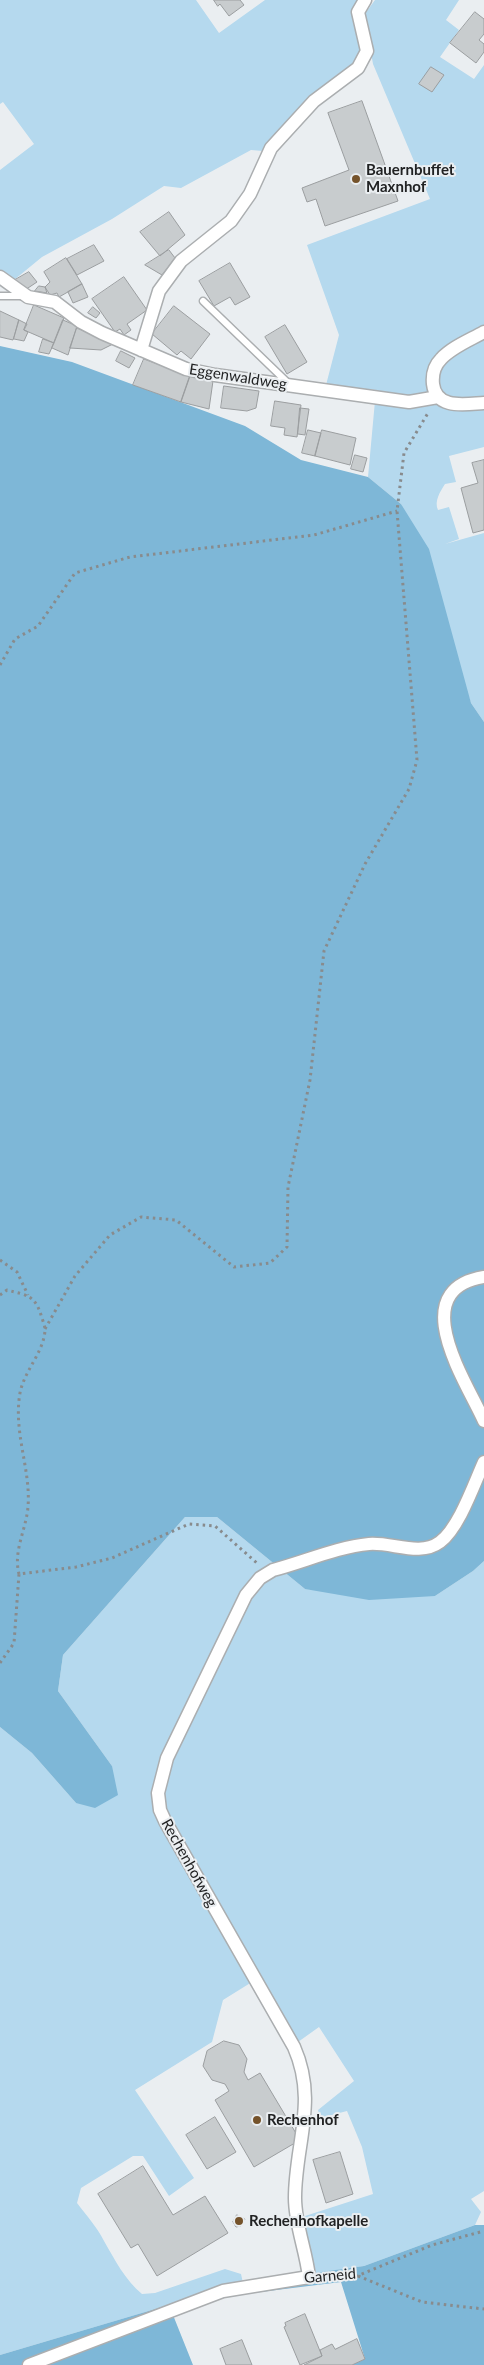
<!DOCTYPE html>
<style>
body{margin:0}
canvas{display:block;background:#eaeef1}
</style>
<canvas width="484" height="2365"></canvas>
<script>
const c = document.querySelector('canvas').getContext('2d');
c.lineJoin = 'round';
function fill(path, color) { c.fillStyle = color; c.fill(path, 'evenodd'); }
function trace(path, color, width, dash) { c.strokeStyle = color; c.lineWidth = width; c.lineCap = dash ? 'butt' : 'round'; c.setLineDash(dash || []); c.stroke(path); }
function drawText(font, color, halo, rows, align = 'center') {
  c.font = font + ' Lato,sans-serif'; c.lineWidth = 4; c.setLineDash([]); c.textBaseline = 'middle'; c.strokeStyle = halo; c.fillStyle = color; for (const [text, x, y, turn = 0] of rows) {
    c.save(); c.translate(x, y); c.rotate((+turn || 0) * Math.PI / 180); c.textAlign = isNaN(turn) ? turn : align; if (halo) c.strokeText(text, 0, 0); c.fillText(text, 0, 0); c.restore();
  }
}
fill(new Path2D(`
 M0,0H196L219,33L265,0H358L362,50L356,63L282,130L263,151L251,150L181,188L164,186L112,219L42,257L14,280L0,272V170L34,144L3,102L0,104Z
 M375,0H459L446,20L459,30L440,57L474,79L484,65V447L449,456L456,482L445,484C440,492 434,501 438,510L449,507L459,539L445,544L484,533V722L471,703L401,504L368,477L376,390L326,385L339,335L307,245L430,199L373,64L364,15Z
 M185,1517H217L305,1589L435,1596L473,1571L484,1561V2191L471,2199L481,2212L475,2225L364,2266L316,2273L302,2217L373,2194L362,2147L347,2111L320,2118L318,2110L354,2081L319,2027L298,2042L260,1977L223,2000L212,2042L135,2090L194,2178L169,2196L143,2156H133L81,2188L77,2203C86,2215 97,2227 104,2241C115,2260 125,2280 142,2294L155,2293L225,2269L241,2274L243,2283L0,2355V1727L32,1753L76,1803L112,1766L58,1691L63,1655Z`), '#b5d9ee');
fill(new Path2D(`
 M0,346L72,362L245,426L301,460L368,477L401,504L429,549L471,703L484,722V1561L473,1571L435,1596L369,1600L305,1589L217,1517H185L63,1655L58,1691L112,1766L118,1795L95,1808L76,1803L32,1753L0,1727Z
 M475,2225H484V2365H352L365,2359L341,2282L220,2297L173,2315L193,2365H0V2355L243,2283L364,2266Z`), '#7eb7d7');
const building = new Path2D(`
 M214,0H240L244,5L229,16L220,4L218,6Z
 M475,12L484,19V34L479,40L484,44V52L476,63L450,43Z
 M431,67L444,75L432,92L419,84Z
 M362,101L398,201L325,226L316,199L307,202L302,188L349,170L328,113Z
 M169,212L185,235L160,256L140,232Z
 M94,245L104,261L77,275L67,259Z
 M169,250L175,258L162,275L145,265Z
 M66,258L82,284L59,297L57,293L50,295L45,287L50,282L44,272Z
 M230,263L250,297L235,305L230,297L214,306L199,281Z
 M29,272L37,282L25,290L15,280Z
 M124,277L147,310L127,324L131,330L124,335L120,329L115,332L92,299Z
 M82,284L88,297L73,303L68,292Z
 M39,286L45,287L47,293L35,291Z
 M34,305L64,318L54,343L24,330Z
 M174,306L210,334L191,359L181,351L177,355L152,334Z
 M93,307L100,313L96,318L88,313Z
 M0,311L19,320L13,340L0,337Z
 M19,320L27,324L24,330L28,332L24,341L14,339Z
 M63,320L77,326L68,355L52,348Z
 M285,325L307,362L287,374L265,337Z
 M77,328L113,344L101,350L70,348Z
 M43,339L54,343L49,354L39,352Z
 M121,351L135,358L129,368L116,361Z
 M144,359L190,376L181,402L133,385Z
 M190,376L213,381L209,409L181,402Z
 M224,386L259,391L256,408L247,411L221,408Z
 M275,401L301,405L297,437L284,435L285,428L271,426Z
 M300,408L309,409L305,435L298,434Z
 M308,430L321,433L315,456L302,453Z
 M322,430L356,438L350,465L315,456Z
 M355,455L367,458L363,472L351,469Z
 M484,460V530L473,533L461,488L478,483L472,463Z
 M224,2041L239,2045L247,2059L244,2072L248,2080L260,2073L300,2140L254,2167L215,2100L229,2091L225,2084L212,2080L203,2066L207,2051Z
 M215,2117L236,2152L207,2169L186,2135Z
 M340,2152L353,2194L326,2203L313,2160Z
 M143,2166L173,2215L205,2196L228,2233L157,2276L138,2244L131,2248L98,2194Z
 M237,2215L245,2219L241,2226L236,2227L233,2222Z
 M305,2314L322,2356L300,2365L284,2327L286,2326L285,2323Z
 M357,2339L365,2359L352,2365H304L322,2356L320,2350L332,2344L335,2349Z
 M242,2340L252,2365H226L220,2349Z`);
fill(building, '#c8ccce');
trace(building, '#9b9ea0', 1);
const service = new Path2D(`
 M0,296H24
 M203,301L288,383`);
const minor = new Path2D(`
 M0,277L28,297L55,302L81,322L102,333L186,369L215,375L409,402L438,397
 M484,332C470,340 452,347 441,359C434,366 432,374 433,384C436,410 465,404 484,403
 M141,350L159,291L181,261L231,221L250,194L271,148L314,101L358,68L367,51L358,12L365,0
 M484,1277C404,1290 466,1381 484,1421
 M29,2365L223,2291L309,2277C306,2250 295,2225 295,2198C295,2144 318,2101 294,2047L165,1821L160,1810L158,1793L167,1758L246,1595L260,1578L273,1570C304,1562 337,1547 369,1544C392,1542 420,1557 440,1542C459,1528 474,1484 484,1462`);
trace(service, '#abaeb0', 9);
trace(minor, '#abaeb0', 15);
trace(new Path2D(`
 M0,665L15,639L38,626L75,573L130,557L314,535L397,511
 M0,1260L17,1272L28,1295
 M0,1295L7,1290C26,1295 35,1295 41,1315C42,1319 45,1325 45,1330C44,1352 24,1371 20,1393C13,1433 31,1469 28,1507C26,1530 13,1551 19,1574
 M45,1329L75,1276L110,1235L141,1217L176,1220L234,1267L270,1263L287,1247L288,1187L310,1080L324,951L365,864L409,789L417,760L397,511L404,453L428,413
 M0,1663L14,1643L19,1574L76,1567L112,1558L189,1524L215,1526L258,1564
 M323,2276H357L432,2245L484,2231
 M358,2276L422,2302L484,2309`), '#888b8d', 3, [2.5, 4]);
trace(service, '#fff', 6);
trace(minor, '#fff', 12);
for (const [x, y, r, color] of [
 [356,179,5,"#75532b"],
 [257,2120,5,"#75532b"],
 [239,2221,5,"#75532b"]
]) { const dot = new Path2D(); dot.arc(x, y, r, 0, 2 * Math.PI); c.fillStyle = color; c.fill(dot); trace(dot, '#eaeef1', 2); }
drawText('bold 15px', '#212223', '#eaeef1', [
 ["Bauernbuffet",366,170],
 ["Maxnhof",366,187],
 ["Rechenhof",267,2120],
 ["Rechenhofkapelle",249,2221]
], 'left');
drawText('15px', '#212223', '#eaeef1', [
 ["Eggenwaldweg",238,377,9],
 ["Rechenhofweg",189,1863,61],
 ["Garneid",330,2276,-5]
]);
</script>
